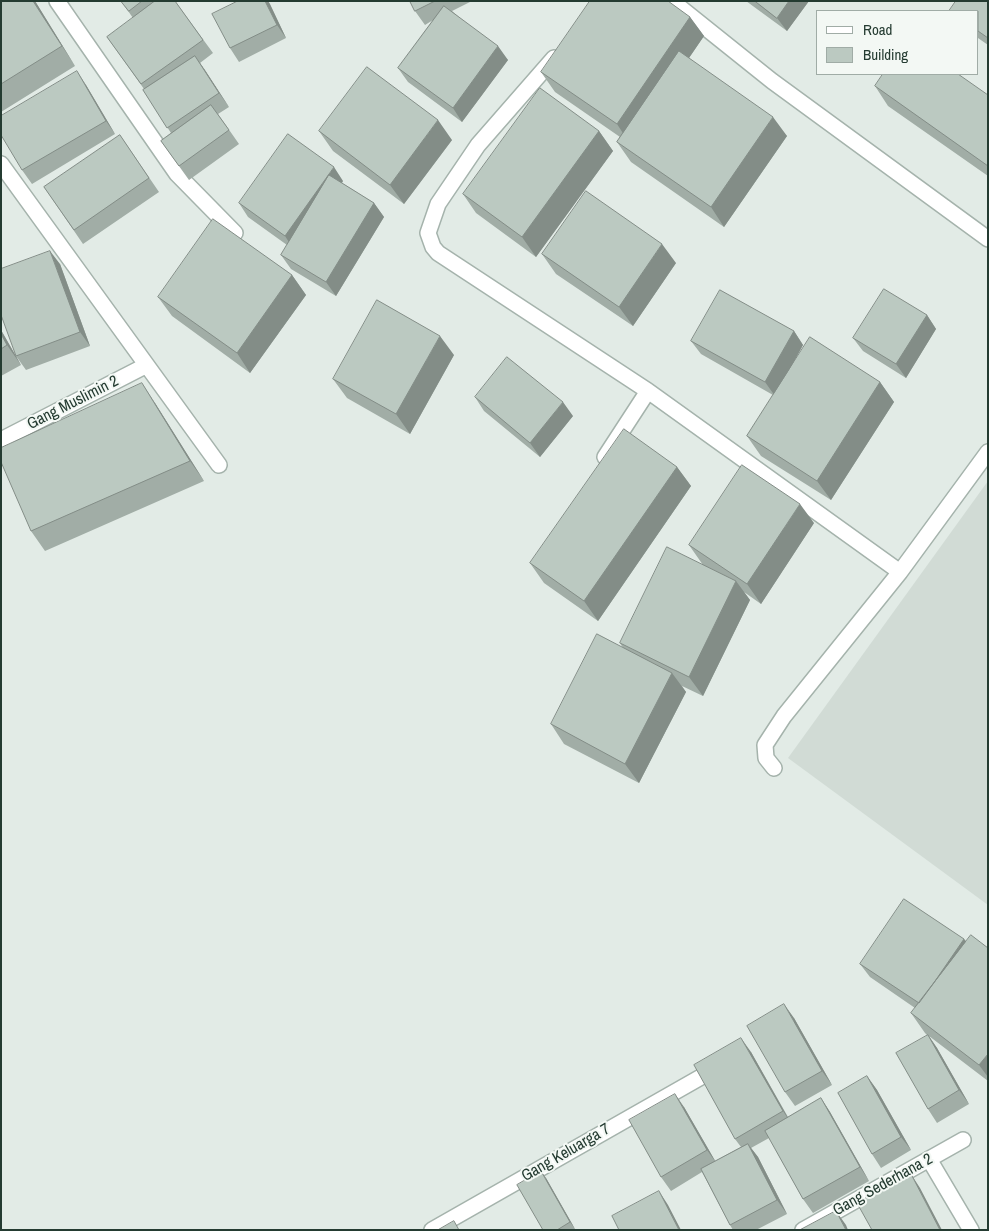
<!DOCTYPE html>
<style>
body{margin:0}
#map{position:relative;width:989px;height:1231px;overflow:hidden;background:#e2ebe6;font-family:"Archivo Narrow",sans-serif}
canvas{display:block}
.frame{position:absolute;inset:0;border:2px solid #243b31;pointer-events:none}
.legend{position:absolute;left:816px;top:10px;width:162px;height:65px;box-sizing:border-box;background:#f3f8f4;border:1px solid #a0aca6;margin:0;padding:6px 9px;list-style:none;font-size:15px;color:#243b31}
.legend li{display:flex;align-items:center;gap:10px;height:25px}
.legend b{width:25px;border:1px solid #a0aca6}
</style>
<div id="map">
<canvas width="989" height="1231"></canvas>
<div class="frame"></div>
<ul class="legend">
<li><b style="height:6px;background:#fff"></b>Road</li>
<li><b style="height:14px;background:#bbc9c1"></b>Building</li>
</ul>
</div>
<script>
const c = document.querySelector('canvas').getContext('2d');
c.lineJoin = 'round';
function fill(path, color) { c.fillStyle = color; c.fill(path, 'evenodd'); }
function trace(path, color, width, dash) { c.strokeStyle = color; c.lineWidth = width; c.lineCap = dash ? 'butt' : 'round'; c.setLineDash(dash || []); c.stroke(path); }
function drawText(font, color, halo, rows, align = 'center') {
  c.font = font + ' "Archivo Narrow",sans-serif'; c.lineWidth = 4; c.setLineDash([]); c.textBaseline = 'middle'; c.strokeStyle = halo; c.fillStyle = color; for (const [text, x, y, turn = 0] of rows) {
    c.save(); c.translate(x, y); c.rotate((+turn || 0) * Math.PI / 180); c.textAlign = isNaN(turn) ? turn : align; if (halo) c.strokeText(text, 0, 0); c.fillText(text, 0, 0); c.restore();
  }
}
fill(new Path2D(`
 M988,481V905L788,758Z`), '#d1dbd5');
const minor = new Path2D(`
 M57,1L177,174L235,233
 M672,1L772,81L988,239
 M554,58L478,145L438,204L428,233L433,247L438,253L648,391L900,572
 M1,164L219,465
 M1,440L145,366
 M605,457L648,391
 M774,768L766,758L765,745L784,716L900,572L988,452
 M929,1159L971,1230
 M432,1230L701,1077
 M803,1230L963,1140`);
trace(minor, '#a5b3ac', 18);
trace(minor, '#fff', 15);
fill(new Path2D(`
 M1,1H35L75,66L1,112Z
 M121,1H175L213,53L200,63L229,107L218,114L239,144L189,180L161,141L171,133L143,90L144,89L107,37L133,18Z
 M238,1H268L286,38L239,62L230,48Z
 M410,1H472L452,11L508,60L462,122L408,82L398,68L433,20L425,25L415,11Z
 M746,1H809L787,31Z
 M988,1V45L978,38V11Z
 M690,17L704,36L689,58L787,136L724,227L631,162L617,142L620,137L555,92L541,72Z
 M86,85L115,134L32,184L22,170Z
 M875,86L988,95V176L888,106Z
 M319,131L452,140L404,204L333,151Z
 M599,131L613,151L536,257L476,213L463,194Z
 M120,135L159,192L83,244L44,187Z
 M343,181L342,183L374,203L384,217L336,296L291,269L281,255L287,245L248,217L239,203Z
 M542,254L676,263L633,326L556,274Z
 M60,264L90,346L26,370L16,356Z
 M292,275L306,295L250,373L172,316L158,297Z
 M927,315L936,329L906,378L863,351L853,338Z
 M1,330L21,365L1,376Z
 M794,331L803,345L790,369L880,382L894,402L831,500L761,456L747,436L773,395L701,354L691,341Z
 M454,355L410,434L347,398L333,379Z
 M475,397L573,416L540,457L484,411Z
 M155,403L204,481L45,551L31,531Z
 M677,467L691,486L598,621L544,583L530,563Z
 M814,523L761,604L744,592L750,600L703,696L682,686L686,692L639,783L564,744L551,724L623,648L620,643L703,565L689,545Z
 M964,939L966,941L988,948V1081L929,1036L937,1048L969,1104L937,1123L928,1109L927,1035L925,1033L911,1013L915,1008L870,977L860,964Z
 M794,1018L832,1085L795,1106L785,1092Z
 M751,1052L788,1117L821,1098L830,1112L869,1181L813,1213L803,1199L769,1138L751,1148L758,1157L787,1214L756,1230H733L730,1225L702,1172L671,1191L661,1177L684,1107L715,1161L741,1147L735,1139Z
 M867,1076L877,1090L911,1150L881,1168L872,1154Z
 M546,1178L575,1229L574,1230H543Z`), '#a1ada6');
fill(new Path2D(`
 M33,1H35L75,66L62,46Z
 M265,1H268L270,4L286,38L277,25Z
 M789,1H809L787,31L777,18Z
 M690,17L704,36L630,144L617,124Z
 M498,46L508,60L462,122L453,108Z
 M195,56L205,70L229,107L219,93Z
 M77,71L86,85L115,134L106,121Z
 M773,117L787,136L724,227L711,207Z
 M438,120L452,140L404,204L390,185Z
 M599,131L613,151L536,257L522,237Z
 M334,167L343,181L294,250L285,236Z
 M374,203L384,217L336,296L326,282Z
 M662,244L676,263L633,326L619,307Z
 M50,251L60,264L90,346L80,332Z
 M292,275L306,295L250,373L237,353Z
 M927,315L936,329L906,378L896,364Z
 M1,330L21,365L7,345L1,334Z
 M794,331L803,345L775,396L765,382Z
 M440,336L454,355L410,434L396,414Z
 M880,382L894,402L831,500L817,481Z
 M142,383L155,403L204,481L190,461Z
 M563,402L573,416L540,457L530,443Z
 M677,467L691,486L598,621L584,601Z
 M800,504L814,523L761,604L747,584Z
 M736,581L750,600L703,696L689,677Z
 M672,673L686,692L639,783L625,764Z
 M964,939L973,952L920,1004Z
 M784,1004L794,1018L832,1085L822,1071Z
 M928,1035L937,1048L969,1104L959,1090Z
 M741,1038L751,1052L792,1125L783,1111Z
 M988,1054V1077L979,1065Z
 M867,1076L877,1090L911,1150L901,1137Z
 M675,1094L684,1107L717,1164L707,1150Z
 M821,1098L830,1112L869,1181L860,1167Z
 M748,1144L758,1157L787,1214L777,1200Z
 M541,1171L546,1178L575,1229L570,1222Z
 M911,1174L920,1188L942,1230H940Z
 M659,1191L668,1205L681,1230H679Z
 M836,1211L846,1225L848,1230H846Z`), '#838d87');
const building = new Path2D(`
 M1,1H33L62,46L1,84Z
 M121,1H142L129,11Z
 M155,1H175L203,40L141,84L107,37Z
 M238,1H265L277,25L230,48L212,14Z
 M410,1H435L415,11Z
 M590,1H668L690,17L617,124L541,72Z
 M755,1H789L777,18Z
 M956,1H988V38L978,31V11H949Z
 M444,6L498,46L453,108L398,68Z
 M679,51L773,117L711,207L617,142Z
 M195,56L219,93L167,128L143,90Z
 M367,67L438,120L390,185L319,131Z
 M77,71L106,121L22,170L1,135V116Z
 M883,74H958L988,95V166L875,86Z
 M540,88L599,131L522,237L463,194Z
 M211,105L229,130L179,166L161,141Z
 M288,134L334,167L285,236L239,203Z
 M120,135L149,178L74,230L44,187Z
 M329,175L374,203L326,282L281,255Z
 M586,191L662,244L619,307L542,254Z
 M213,219L292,275L237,353L158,297Z
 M50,251L80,332L16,356L1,315V269Z
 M884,289L927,315L896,364L853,338Z
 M720,290L794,331L765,382L691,341Z
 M377,300L440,336L396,414L333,379Z
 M1,334L7,345L1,349Z
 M810,337L880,382L817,481L747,436Z
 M507,357L563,402L530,443L475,397Z
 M142,383L190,461L31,531L1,462V448Z
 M624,429L677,467L584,601L530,563Z
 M742,465L800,504L747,584L689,545Z
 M667,547L736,581L689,677L620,643Z
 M597,634L672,673L625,764L551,724Z
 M904,899L964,939L933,984L919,1003L860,964Z
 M971,935L988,948V1054L979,1065L911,1013Z
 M784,1004L822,1071L785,1092L747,1026Z
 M928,1035L959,1090L928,1109L896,1053Z
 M741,1038L783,1111L735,1139L694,1065Z
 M867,1076L901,1137L872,1154L838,1093Z
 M675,1094L707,1150L661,1177L629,1120Z
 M821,1098L860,1167L803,1199L765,1131Z
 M748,1144L777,1200L730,1225L701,1169Z
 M541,1171L570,1222L557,1230H543L517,1185Z
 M911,1174L940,1230H872L857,1203Z
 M659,1191L679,1230H619L612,1216Z
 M836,1211L846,1230H800Z
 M454,1221L459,1230H438Z`);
fill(building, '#bbc9c1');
trace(building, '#838d87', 1);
drawText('16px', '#243b31', '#f3f8f4', [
 ["Gang Muslimin 2",73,403,-27],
 ["Gang Keluarga 7",566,1153,-30],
 ["Gang Sederhana 2",883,1185,-29]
]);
</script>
